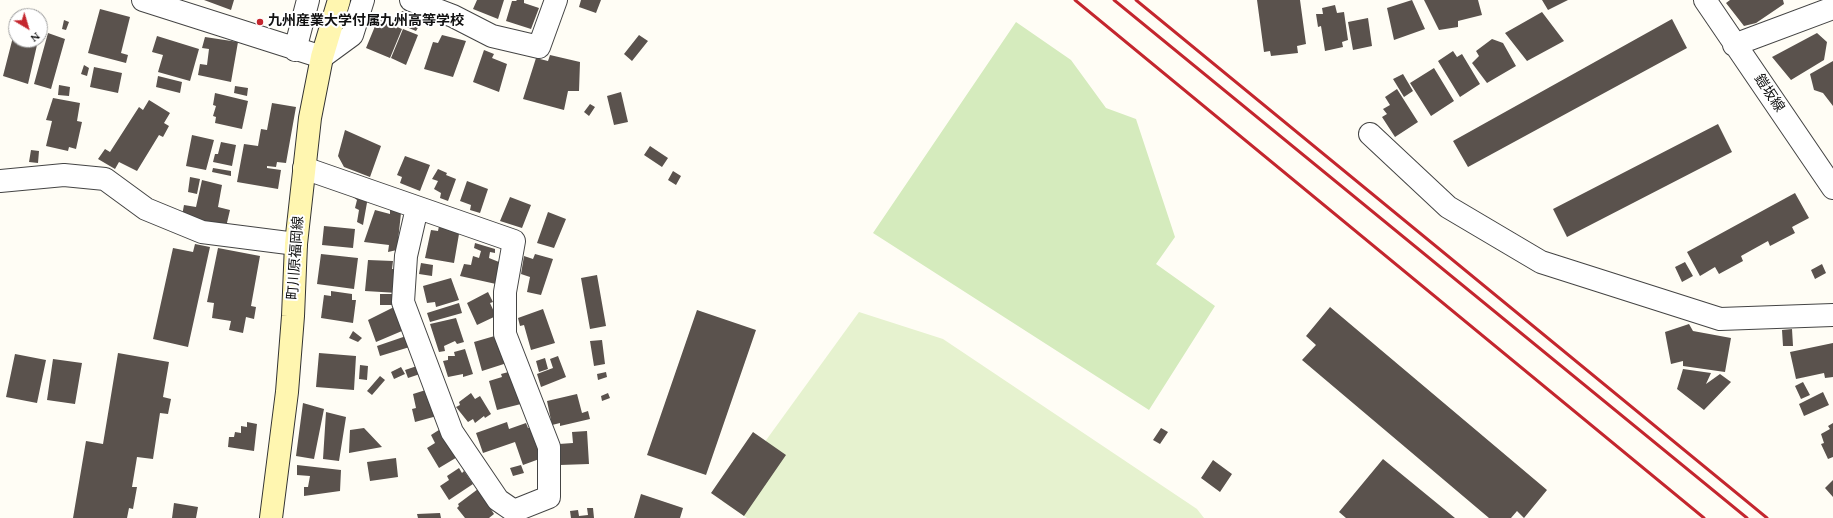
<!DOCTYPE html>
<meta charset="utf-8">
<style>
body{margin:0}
#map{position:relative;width:1833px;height:518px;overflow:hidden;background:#fffdf5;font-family:Spectral,serif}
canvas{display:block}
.north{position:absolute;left:8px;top:8px;width:40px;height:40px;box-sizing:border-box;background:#fff;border:1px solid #a0a0a0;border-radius:50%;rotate:142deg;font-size:11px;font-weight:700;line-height:16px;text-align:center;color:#111}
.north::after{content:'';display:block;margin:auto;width:14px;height:18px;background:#c4262e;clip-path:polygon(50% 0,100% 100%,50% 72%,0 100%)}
</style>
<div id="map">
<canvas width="1833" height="518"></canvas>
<div class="north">N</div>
</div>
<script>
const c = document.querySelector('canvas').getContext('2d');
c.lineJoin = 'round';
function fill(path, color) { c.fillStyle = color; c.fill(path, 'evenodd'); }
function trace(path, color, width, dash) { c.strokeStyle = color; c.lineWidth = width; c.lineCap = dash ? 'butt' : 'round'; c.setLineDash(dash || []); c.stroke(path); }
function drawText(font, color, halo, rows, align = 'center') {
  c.font = font + ' Spectral,"Noto Sans JP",serif'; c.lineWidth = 4; c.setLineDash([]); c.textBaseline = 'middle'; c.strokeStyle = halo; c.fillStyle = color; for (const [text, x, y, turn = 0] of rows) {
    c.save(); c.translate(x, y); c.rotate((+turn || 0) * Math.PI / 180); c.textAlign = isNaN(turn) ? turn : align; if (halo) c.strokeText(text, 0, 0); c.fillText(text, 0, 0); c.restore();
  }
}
fill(new Path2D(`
 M1016,22L1071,60L1106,108L1136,119L1175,237L1156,264L1215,306L1149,410L873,233Z`), '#d5ebbd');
fill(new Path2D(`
 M859,312L943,339L1197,509L1204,518H747L722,501Z`), '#e6f2cf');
fill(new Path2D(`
 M204,0H234L231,10Z
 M477,0H504L498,19L473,9Z
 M517,0H524V3L539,8L531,29L506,21L512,1H516Z
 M581,0H601L596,13L579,7Z
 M1257,0H1300L1306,44L1297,46L1298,53L1271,56L1270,51L1264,52Z
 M1412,0L1425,29L1394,40L1387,8Z
 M1424,0H1478L1482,15L1458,21V27L1439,30Z
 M1542,0H1568L1548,10Z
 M1730,0H1783L1784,4L1756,23L1744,26L1726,3Z
 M1335,5L1337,13L1344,12L1348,40L1342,42L1343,47L1325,51L1321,26L1318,27L1316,14H1323L1322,8Z
 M100,9L130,17L121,53L128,55L126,63L88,53Z
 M402,11L423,19L416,31L397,23Z
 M1542,12L1564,41L1527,61L1505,33Z
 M1368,18L1372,46L1353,50L1348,22Z
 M378,19L402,29L390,58L366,48Z
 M1672,19L1687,48L1468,167L1453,141Z
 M64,20L69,22L66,30L62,29Z
 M403,29L418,35L406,65L391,58Z
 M14,33L16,34V40H33L32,43L37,45L28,84L3,76Z
 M48,33L65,39L51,89L34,84Z
 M1817,33L1827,42L1824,60L1791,80L1772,57Z
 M442,35L466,41L453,77L424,69L433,42L438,43Z
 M639,35L648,41L632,61L624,54Z
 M157,36L199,49L190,81L158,72L163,55L152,52Z
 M205,37L238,42L231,82L198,75L200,64L207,65L209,49L202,48Z
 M1492,39L1503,43L1516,66L1487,83L1472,63L1479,56L1476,51Z
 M484,50L494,54L492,58L507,64L499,92L473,82Z
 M1453,51L1457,57L1462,54L1480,84L1460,97L1438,61Z
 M550,55L580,62L579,91H568L564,110L523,99L536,58L548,61Z
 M1833,61V106L1823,93L1814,90L1810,74Z
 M84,65L89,68L87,76L81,74Z
 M94,67L122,73L118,93L90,87Z
 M1434,68L1454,101L1431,116L1410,83Z
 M1403,74L1413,91L1404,97L1393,79Z
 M158,76L182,82L180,93L156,87Z
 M59,85L70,87L69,96L58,95Z
 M235,86L248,88L247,96L234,93Z
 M1397,89L1418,122L1395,137L1382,117L1387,114L1383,109L1390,105L1385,97Z
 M621,92L628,122L614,125L607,96Z
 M215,93L248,101L242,129L215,123L216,117L213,116L216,106L213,105Z
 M53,98L80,103L77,121L82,122L76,149L69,147L68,151L46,146L52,121L46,120Z
 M149,100L170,113L164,123L169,126L163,137L159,135L137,171L119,162L115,169L98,159L105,149L110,152L139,107L143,110Z
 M272,103L296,107L286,163L277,162L276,167L267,166V168L281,170L278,189L237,182L244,144L258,146L261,129L267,130Z
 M590,104L595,107L589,116L584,112Z
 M1718,124L1732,152L1567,237L1553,209Z
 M345,130L381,146L370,177L344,167L338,156Z
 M192,135L214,140L206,170L186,166Z
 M221,142L236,145L232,166L213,162L215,154H218Z
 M650,146L668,158L662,167L644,155Z
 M31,150L39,151L38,163L29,162Z
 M405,156L430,165L420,191L400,183L402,177L397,175Z
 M213,168L231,171V176L212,172Z
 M438,169L447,173L446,175L456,179L448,201L440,198L441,193L434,189L438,181L432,179Z
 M673,171L681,176L676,185L668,180Z
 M190,177L200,179L197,194L188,192Z
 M202,180L222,185L218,207L230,210L226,227L181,221L184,205L196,207Z
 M467,181L488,189L480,213L470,210L471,205L460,201Z
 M354,192L368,197L363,225L357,222L359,210L355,208L357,200L353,197Z
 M1795,193L1809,218L1792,227L1795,233L1770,246L1768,241L1741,256L1743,261L1719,274L1715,267L1700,276L1687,252Z
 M510,197L531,205L522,228L500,221Z
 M390,209L401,213L397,250L388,252L389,245L364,242L375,210L390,214Z
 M548,212L566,219L554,248L537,243Z
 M324,226L355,229L353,248L322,245Z
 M439,226L459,234L454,263L425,258L431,230L438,231Z
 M475,243L495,249V253L490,252L489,258L499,262L498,268L500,269L496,284L460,276L464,264L471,265L473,256L479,258L481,251L474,248Z
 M195,244L210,247L188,347L153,339L173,248L193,252Z
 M218,248L260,256L251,306L256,307L254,319L246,317L243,333L229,330L231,321L212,318L214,303L207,302Z
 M321,254L358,258L354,289L317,284Z
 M535,254L553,259L541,295L527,292L530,277L521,274L524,256L533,259Z
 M368,260L393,261L392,269H396L398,293L365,291Z
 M1685,262L1693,276L1682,282L1675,267Z
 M421,263L433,265L432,276L419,274Z
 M1822,264L1826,273L1815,279L1811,270Z
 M597,275L606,326L590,329L581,278Z
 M451,278L459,300L436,307L435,302L427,303L423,286Z
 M331,291L352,294V300H356L353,323L321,318L324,295L331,296Z
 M488,292L493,302L490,303L496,316L477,325L467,303Z
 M380,294H400V305H380Z
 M459,303L462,313L430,322L427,313Z
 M398,305L409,328L376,342L368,320Z
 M1330,307L1547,490L1524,518L1517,511L1511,518H1489L1302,360L1316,345L1306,336Z
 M543,309L555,343L531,350L524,325L520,326L518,318Z
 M697,310L756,330L706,475L647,455Z
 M456,318L464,342L457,344L455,341L444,346L445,351L439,352L430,324Z
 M1689,324L1693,331L1731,338L1725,372L1683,366V361L1671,364L1665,332Z
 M1792,329L1793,346H1783L1782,330Z
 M353,331L362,338L358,342L349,338Z
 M409,335L413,346L380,356L377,346Z
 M498,335L507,363L482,371L474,342Z
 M602,340L605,364L594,366L590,341Z
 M1833,343V377L1825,378L1824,373L1796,379L1790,352Z
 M465,349L473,374L463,377V374L448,377L443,361L448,360V356H455L454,352Z
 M118,353L169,362L163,397L171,399L168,414L160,413L153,459L137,457L132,487H137L133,509L129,508L127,518H73L86,441L103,444Z
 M319,353L356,356L354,390L316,387Z
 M15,354L46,360L37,403L6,397Z
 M558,356L566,377L541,387L537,374L553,368L550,359Z
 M545,358L548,369L539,372L536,361Z
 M53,359L82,363L75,404L47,400Z
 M423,364L426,372L408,378L405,370Z
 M360,365L368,366L367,380L359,379Z
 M401,367L405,374L394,379L391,372Z
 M1683,369L1711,373L1706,384L1720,374L1731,382L1704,410L1677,389Z
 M516,370L525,403L497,410L489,381L502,377L501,374Z
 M606,372L607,377L598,380L597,374Z
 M380,376L385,380L372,395L367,391Z
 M1803,382L1810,395L1801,399L1795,386Z
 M429,389L437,416L415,422L412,409L416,408L413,394Z
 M1823,392L1829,405L1804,416L1799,404Z
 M471,393L475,399L480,396L491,414L485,418L484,416L475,423L473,419L468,422L456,407L460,405L459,402Z
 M608,393L610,398L602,401L601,396Z
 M577,394L582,413L588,411L590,419L560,426V423L552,425L547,401Z
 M303,403L324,409L314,459L296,456Z
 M326,412L346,417L339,461L323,459Z
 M247,422L257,424L254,451L228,447L229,437H234L235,432L241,433V426L247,427Z
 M507,422L509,429L526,423L528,428L532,427L542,458L523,465L515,442L483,453L476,433Z
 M1833,423V457L1828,459L1821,444L1824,443L1821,434L1830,429L1828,426Z
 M364,428L382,447L349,453L350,430Z
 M442,428L459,456L439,468L427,448L435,443L431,435Z
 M1161,428L1168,432L1160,444L1153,440Z
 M587,431L589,464L560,465L559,444L573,443L572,432Z
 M753,432L786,455L744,516L711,493Z
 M396,458L398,477L370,481L367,462Z
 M1383,459L1455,518H1346L1339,512Z
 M1213,460L1232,474L1220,492L1201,478Z
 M297,465L341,470L340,491L304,496V487H308L310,476L297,475Z
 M521,465L524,473L513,476L510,468Z
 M459,468L462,473L464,471L473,484L449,500L440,486L449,480L447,476Z
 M1833,480V497L1825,488Z
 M478,489L494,514L489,518H465L457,508L459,506L458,504Z
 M641,494L683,508L680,518H634Z
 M174,503L198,507L196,518H172Z
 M587,508H593L594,518H571L570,511L578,510L579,516L588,515Z
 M440,513L441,518H418L417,514Z`), '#5a524d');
const street = new Path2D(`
 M143,0L322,57L352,35L363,0
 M411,0L453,16L492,36L539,47L556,0
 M1705,0L1833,188
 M1734,45L1833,8
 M295,50L308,0
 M1370,134L1448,207L1541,262L1720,319L1833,315
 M304,168L514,241L505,292V334L549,447V497L514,511L498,500L452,432L403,302L406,256L417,208
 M0,181L64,175L105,179L146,209L202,232L296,244`);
const secondary = new Path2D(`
 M271,518L287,392L293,316L296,244L310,118L322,57L339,0`);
trace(street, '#444', 24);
trace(secondary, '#333', 24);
trace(street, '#fff', 22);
trace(secondary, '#fff6b0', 22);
trace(new Path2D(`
 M1075,0L1704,518
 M1114,0L1747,518
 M1136,0L1767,518`), '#c4262e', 3);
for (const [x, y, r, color] of [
 [260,22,4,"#c4262e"]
]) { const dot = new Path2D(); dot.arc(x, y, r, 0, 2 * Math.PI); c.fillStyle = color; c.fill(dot); trace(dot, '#fff', 1.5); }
drawText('bold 14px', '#111', '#fff', [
 ["九州産業大学付属九州高等学校",268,22]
], 'left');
drawText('14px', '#111', '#fff', [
 ["鎧坂線",1768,94,56],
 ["町川原福岡線",297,258,-86]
]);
</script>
